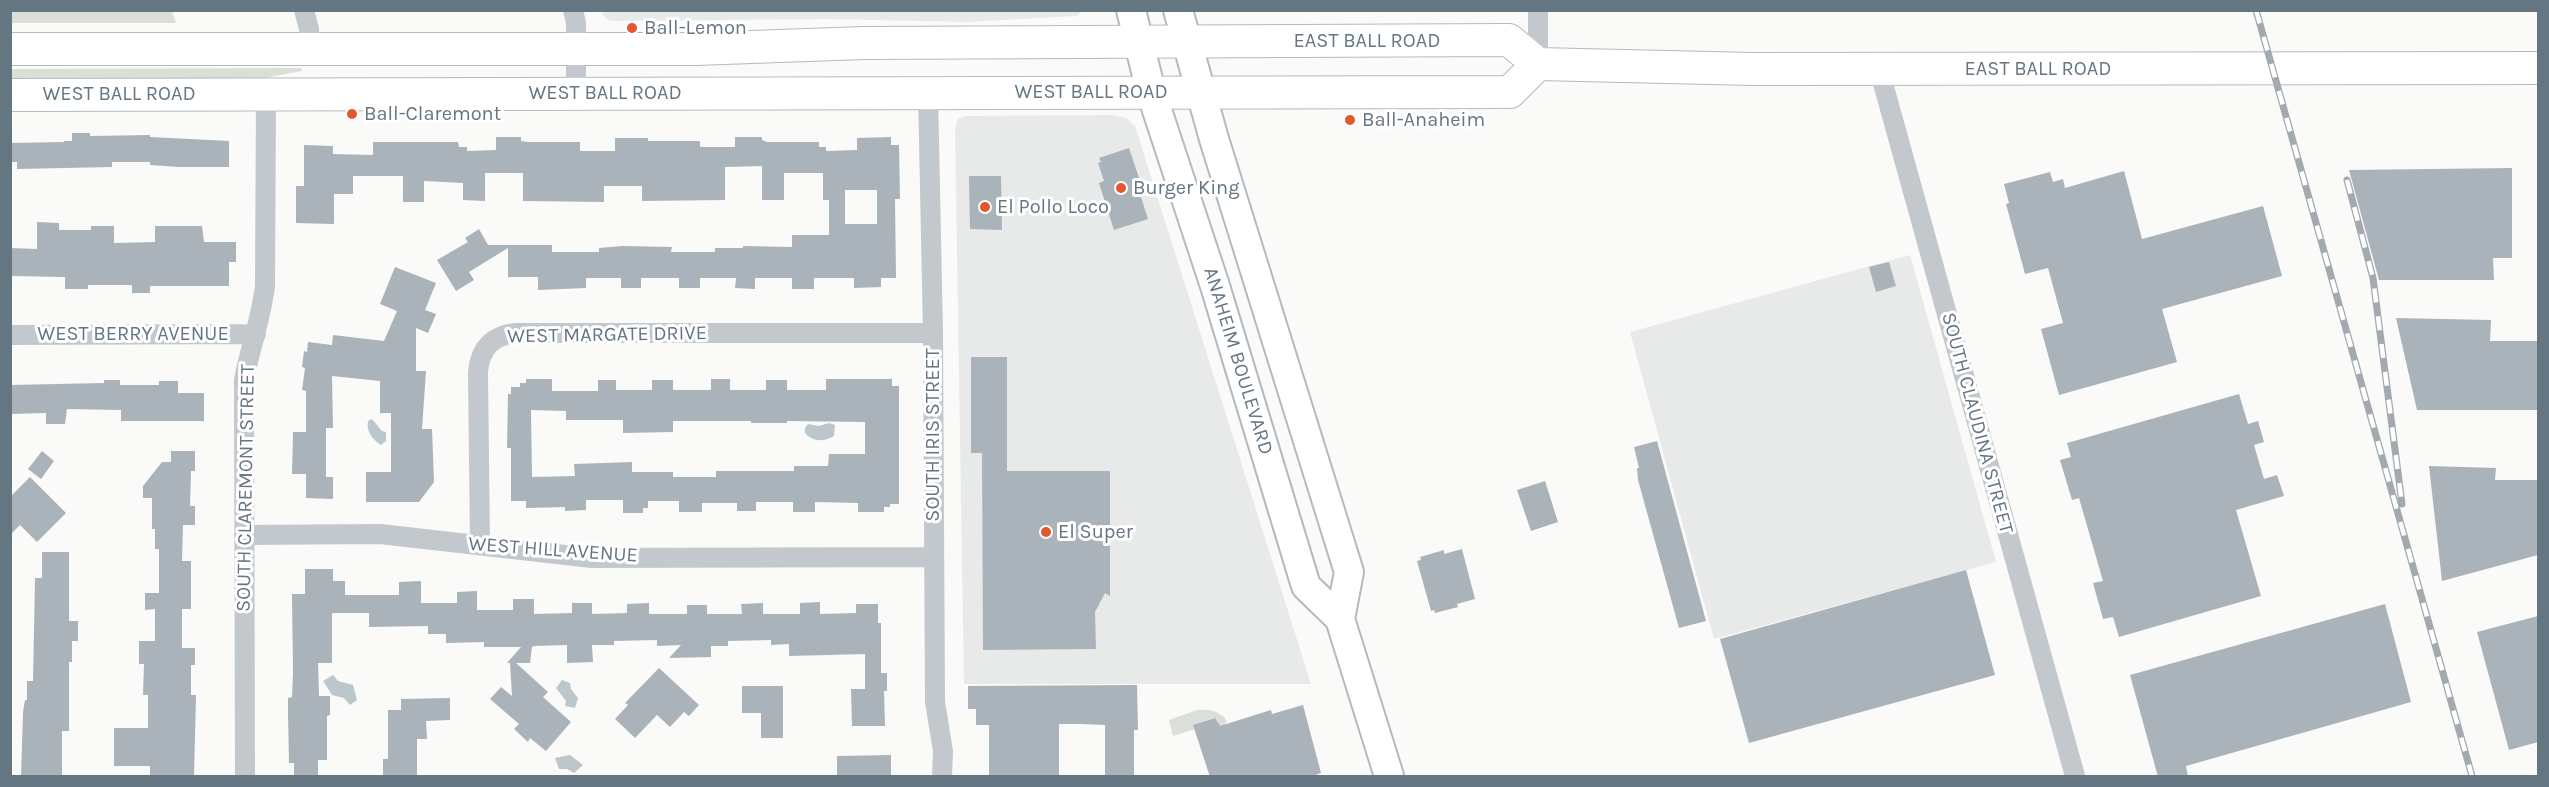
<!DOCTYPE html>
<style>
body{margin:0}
#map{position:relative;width:2549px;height:787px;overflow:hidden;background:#fafaf8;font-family:Karla,sans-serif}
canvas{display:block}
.frame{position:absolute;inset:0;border:12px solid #657683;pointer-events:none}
</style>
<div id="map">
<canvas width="2549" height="787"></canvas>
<div class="frame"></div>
</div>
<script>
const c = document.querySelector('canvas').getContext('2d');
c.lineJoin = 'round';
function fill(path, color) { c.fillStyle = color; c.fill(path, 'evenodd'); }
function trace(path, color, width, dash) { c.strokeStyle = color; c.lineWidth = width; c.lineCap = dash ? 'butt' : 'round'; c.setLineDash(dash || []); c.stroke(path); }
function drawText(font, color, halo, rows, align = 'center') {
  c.font = font + ' Karla,sans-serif'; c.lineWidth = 6; c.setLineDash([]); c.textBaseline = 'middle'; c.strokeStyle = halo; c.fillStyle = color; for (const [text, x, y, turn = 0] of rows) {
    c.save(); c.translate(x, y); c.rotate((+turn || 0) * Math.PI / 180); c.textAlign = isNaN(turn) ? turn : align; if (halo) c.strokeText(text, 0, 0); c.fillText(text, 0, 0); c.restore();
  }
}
fill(new Path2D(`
 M601,11V10L1083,11L1077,16L966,22L830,19L611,21L606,19Z
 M1113,115L1126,118L1135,126L1311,684H964L955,128L958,119L966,116Z
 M1910,255L1996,562L1714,639L1630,332Z`), '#e8e9e9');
fill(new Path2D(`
 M10,11H172L176,23H11Z
 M301,68L302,71L264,78L10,79L11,69Z
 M1197,710C1209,709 1220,711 1227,721L1221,730L1214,718L1194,725L1195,729L1173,736L1169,720Z`), '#dadfd7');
fill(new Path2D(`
 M372,419L382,431L386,432V441L381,445C372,439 366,431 368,421Z
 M829,423L835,425L834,436C824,442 813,442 805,433V428L808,424L819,426Z
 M333,675L338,681L353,685L357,700L350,705L344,698L332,695L323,681Z
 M562,680L570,683L571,689L578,698L575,708L565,706L566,701L556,688Z
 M570,755L583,765L574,773L567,769H559L555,758Z`), '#bbc7cb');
fill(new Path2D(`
 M72,133H90V136L150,135V137L229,141V167H179L150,165V162H112V167L17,169V162H10V143L64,142V141H72Z
 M496,137H521V141L528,142H580V151H615V138H648V141H700V147H735V137H762V140L767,142H819V147H826V151L857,150V138L891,137V145H899L900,199H895L896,278H881V287L854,288V278H814V289H792V278H755V289L735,288L736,278H700V288H679V278H641V288H621V278H586V288L538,290V277H508V248L469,272L474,280L456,291L437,260L468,242L465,238L479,229L488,245H552V252H599V248L622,246L672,247L671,252H715V248H743V246L792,247V235H829V200H823V173H784V200H762V166L725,167V200L642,201V186H604V202L523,201V173H485V201L463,200V183L424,181V202H403V176H353V194H334V224L296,223V186H304V145L333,146V154L373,155V142H458L459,147H467V151L496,150ZM845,190H877V224H845Z
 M1129,148L1144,193L1140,194L1148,219L1114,230L1099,183L1104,181L1098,163L1101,162L1099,158Z
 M2512,168V258H2493L2494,280H2379L2349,170Z
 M2124,171L2142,239L2263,206L2282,276L2162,309L2177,362L2059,395L2041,329L2063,323L2048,268L2025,274L2006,204L2009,203L2004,184L2050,172L2053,182L2063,179L2065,188Z
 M969,176H1001L1002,230L970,229Z
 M37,222L59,223V230H91V226H114V243L155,242V226H202L204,242H236V262H229V286H150V293H132V285H88V289H65V277L10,276V248L37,249Z
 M1889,262L1896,286L1876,292L1869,267Z
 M395,267L436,283L425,310L436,314L428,333L416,328V371H426L422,429H432L434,482L419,502H366V472H391V413H380V381L332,376L333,428H326V477H333V499L306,498V474H292L293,432H306V391L302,390L305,368L302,367L304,351L307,352L308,342L332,345L333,335L384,341L397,311L380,304Z
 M2396,318L2491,320L2490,341H2538V410H2417Z
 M971,357H1007V471H1110V596L1105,593L1095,612L1096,649L983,650L982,453H971Z
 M526,379H552V391H598V380H616V390H652V380H673V390H711V379H730V390H766V380H787V390H826V379H892V386H899V504H890V507H884V512H858V503L815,502V512H793V502H756V511H737V503H702V512H679V501H648V508H643V513H623V500H586V510L565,511V507L526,508V501H511V448H507L508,394H511V387H520V383H526ZM531,410L566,411V420H623V433L673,432V421H751V423H787V421L865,422V454H829L828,466H794V471H716V477H673V472H632V462L574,464L575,476L532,477Z
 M104,380H120V385H159V381H178V393H204V421H121V410L67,409L65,424H46V413L10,414V385L104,383Z
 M2239,394L2248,424L2258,421L2264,442L2254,445L2264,479L2277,475L2284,496L2236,510L2261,596L2119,637L2113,617L2103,619L2093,583L2103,581L2079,498L2072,500L2060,460L2071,457L2067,443Z
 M1657,441L1706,621L1679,628L1638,480L1637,468H1639L1634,447Z
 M42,451L54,461L41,479L28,469Z
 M171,451H195V471H191L190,506H195V525H183L182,561H191V609H182V648H195V665H191V695H196L194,777H150V766H114V728H148V695H143L144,664H139V641H155V609L145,610V593H159V549H155V529H152V498H143V486L162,462H171Z
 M2429,466L2496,468L2495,480H2538V555L2442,581Z
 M30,477L66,513L37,542L20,525L10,535V497Z
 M1545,481L1558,522L1531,531L1517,490Z
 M1462,549L1475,599L1457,604L1458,607L1435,613L1434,610L1431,611L1417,561L1421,560L1420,557L1444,550V554Z
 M42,552H69V621H78V641H72V662H69V731H62V777H21L23,712L25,700H27V681H33L35,578H42Z
 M305,569H333V581H345V595H399V582L421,581V603H457V592L477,591V610H513V599H534V614L572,613V603H592V614L627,613V604L649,603V614H687V605H707V614H742L741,604L763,603V614H800V603L820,602V614L856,613V604H878V623H881V673H887V691H884L885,726H852L851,689H865V654L789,656V644L771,645V640L728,641V646H711V657L669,658L681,645L657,646V640L614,641V645H592L593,662L567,663V645L534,646L532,647L530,663H516L548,692L543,697L571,722L546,751L530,738L528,742L514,729L519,724L490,699L501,687L512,696L510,663H507L521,647H484V642L446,643V634H428V626L369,627V613H332V663H318L319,696H330V715L327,716V760H318V777H294V763H289L288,714V698L292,697L293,674L292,594H305Z
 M1966,570L1995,675L1749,743L1720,639Z
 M2385,604L2411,702L2186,766L2188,777H2158L2130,675Z
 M2538,616V742L2509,750L2477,632Z
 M659,668L699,705L689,716L684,712L670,727L657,715L635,738L615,719L628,705L625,703Z
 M1137,685L1138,730H1134V777H1105V725L1081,724H1059V777H989V725H976V709H968V686Z
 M742,686H783V738H761V713H742Z
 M450,698V720L426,721L427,739H417V777H383V759H388V710H401V699Z
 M1303,705L1321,773L1310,777H1210L1193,725L1215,718L1220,726L1271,710L1272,714Z
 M891,755V777H837V756Z`), '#aab3b9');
const secondary = new Path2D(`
 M1131,10L1151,92L1215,286L1306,586L1340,619
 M1178,10L1214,139L1349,572L1340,619L1389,776`);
const primary = new Path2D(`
 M10,49H695L864,43L1509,40L1538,64L1753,69L2538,68
 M10,95L1510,92L1538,64`);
trace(secondary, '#b3babf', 32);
trace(primary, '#b5babe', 34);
trace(new Path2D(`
 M304,10L309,29L310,49
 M573,10L576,23V93
 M1538,10V64
 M1879,69L2075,776
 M928,92L933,333L935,702L943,751L942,776
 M10,335L256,334
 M244,535L380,534L592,558L934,557
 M480,545L478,372C480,348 493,335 516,333H933
 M245,776L244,380C250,348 261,319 265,286L266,94`), '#c3c8cc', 20);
trace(secondary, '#fff', 28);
trace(primary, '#fff', 32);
const rail = new Path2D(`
 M2256,10L2472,776
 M2347,180L2373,278L2402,504`);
trace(rail, '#a2aab0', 7);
trace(rail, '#fff', 4.5, [14]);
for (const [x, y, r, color] of [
 [632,28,6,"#e4572e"],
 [352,114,6,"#e4572e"],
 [1350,120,6,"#e4572e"],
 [1121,188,6,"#e4572e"],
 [985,207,6,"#e4572e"],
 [1046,532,6,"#e4572e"]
]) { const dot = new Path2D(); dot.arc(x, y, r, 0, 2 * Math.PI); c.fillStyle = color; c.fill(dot); trace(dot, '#fff', 2); }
drawText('20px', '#657683', '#fff', [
 ["Ball-Lemon",644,28],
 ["Ball-Claremont",364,114],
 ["Ball-Anaheim",1362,120],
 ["Burger King",1133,188],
 ["El Pollo Loco",997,207],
 ["El Super",1058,532]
], 'left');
drawText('20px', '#657683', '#fff', [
 ["EAST BALL ROAD",1367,41],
 ["EAST BALL ROAD",2038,69],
 ["WEST BALL ROAD",1091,92],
 ["WEST BALL ROAD",605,93],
 ["WEST BALL ROAD",119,94],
 ["WEST BERRY AVENUE",133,334],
 ["WEST MARGATE DRIVE",607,335,-1],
 ["ANAHEIM BOULEVARD",1238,361,73],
 ["SOUTH CLAUDINA STREET",1977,423,75],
 ["SOUTH IRIS STREET",933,435,-90],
 ["SOUTH CLAREMONT STREET",246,488,-89],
 ["WEST HILL AVENUE",553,550,4]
]);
</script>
